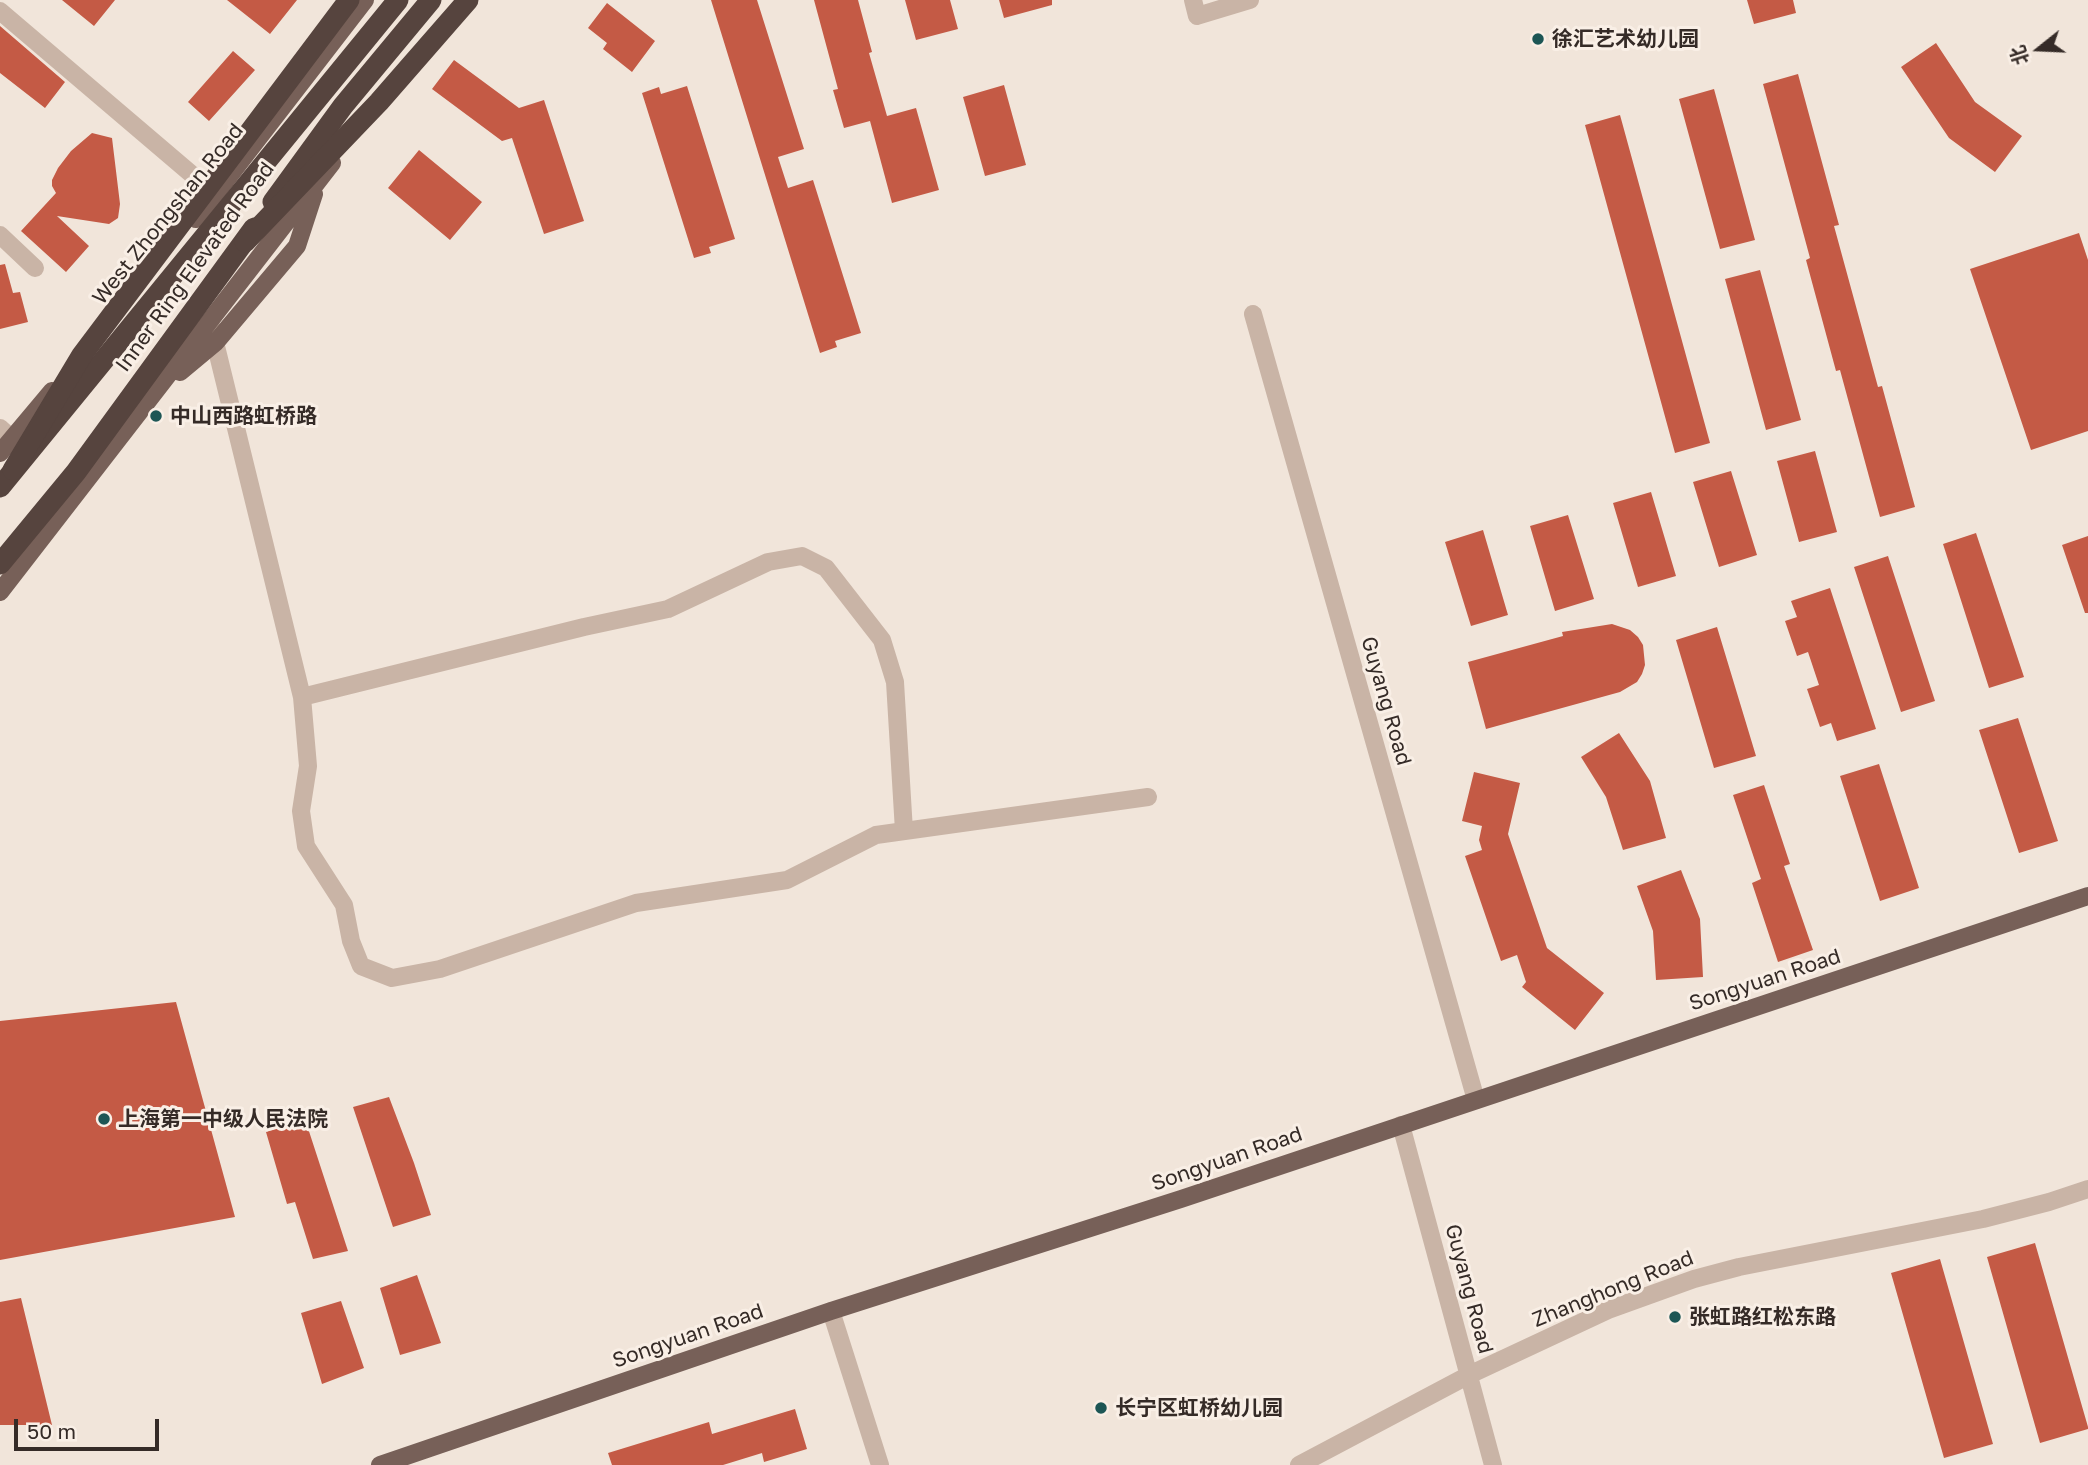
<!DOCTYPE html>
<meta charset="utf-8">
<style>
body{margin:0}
#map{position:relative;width:2088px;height:1465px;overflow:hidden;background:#f1e5da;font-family:"Golos Text","Noto Sans SC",sans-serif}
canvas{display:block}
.north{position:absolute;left:2004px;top:14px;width:70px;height:70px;-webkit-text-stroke:5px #f9efe6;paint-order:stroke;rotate:252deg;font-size:19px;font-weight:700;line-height:28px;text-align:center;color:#352b27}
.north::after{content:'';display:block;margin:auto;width:24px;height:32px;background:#352b27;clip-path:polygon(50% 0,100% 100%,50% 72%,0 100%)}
.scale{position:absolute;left:14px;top:1419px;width:145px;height:32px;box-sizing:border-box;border:4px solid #352b27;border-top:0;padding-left:9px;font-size:21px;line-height:24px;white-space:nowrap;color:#352b27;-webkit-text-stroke:5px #f9efe6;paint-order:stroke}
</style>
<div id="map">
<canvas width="2088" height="1465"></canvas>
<div class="north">北</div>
<div class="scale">50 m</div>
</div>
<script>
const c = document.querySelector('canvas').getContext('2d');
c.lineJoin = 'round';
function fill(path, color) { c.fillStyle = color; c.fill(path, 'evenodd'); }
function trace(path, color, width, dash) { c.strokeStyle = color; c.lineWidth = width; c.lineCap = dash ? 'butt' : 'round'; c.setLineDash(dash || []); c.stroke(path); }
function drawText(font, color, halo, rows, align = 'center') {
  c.font = font + ' "Golos Text","Noto Sans SC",sans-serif'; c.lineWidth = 6; c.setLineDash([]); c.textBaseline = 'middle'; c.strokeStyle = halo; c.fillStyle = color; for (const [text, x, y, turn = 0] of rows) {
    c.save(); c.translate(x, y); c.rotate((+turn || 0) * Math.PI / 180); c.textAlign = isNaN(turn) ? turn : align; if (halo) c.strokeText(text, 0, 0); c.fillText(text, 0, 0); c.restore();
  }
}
fill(new Path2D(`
 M62,0H115L94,26Z
 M227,0H297L270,34Z
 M711,0H757L804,149L778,157L788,188L813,180L861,333L835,341L837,347L820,353Z
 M814,0H858L872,52L869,53L887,116L916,108L939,190L892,203L870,121L844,128L833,90L838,89Z
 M905,0H950L958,29L916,40Z
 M999,0H1052V5L1004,18Z
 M1747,0H1793L1796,13L1754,24Z
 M607,3L655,41L632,72L603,49L607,43L588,28Z
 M0,26L65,82L45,108L0,73Z
 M1936,43L1975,102L2022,136L1995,172L1949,138L1901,67Z
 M233,51L255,70L209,121L188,102Z
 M454,60L519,108L544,100L584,221L544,234L512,138L502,141L432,89Z
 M1798,74L1839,225L1834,226L1878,387L1882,386L1915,507L1880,517L1840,370L1836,371L1806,260L1810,258L1763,84Z
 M1004,85L1026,165L985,176L963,97Z
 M687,86L735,239L709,247L711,253L694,258L642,93L659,87L661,94Z
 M1714,89L1755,240L1720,249L1679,99Z
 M1620,115L1710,443L1675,453L1585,125Z
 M92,133L112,138L120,204L118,218L109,224L57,216L89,246L66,272L21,231L56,193L52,186V180L58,168L71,151Z
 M419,150L482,202L450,240L388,188Z
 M2079,233L2088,260V431L2031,450L1970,269Z
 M5,264L13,293L20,292L28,322L0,329V265Z
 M1760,270L1801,420L1766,430L1725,279Z
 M1815,451L1837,532L1799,542L1777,461Z
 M1731,471L1757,555L1719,567L1693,482Z
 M1651,492L1676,576L1638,587L1613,503Z
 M1568,515L1594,599L1555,611L1530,526Z
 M1483,530L1508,615L1471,626L1445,542Z
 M1976,533L2024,677L1989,688L1943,544Z
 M2088,536V613H2085L2062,545Z
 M1888,556L1935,701L1901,712L1854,567Z
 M1830,588L1876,729L1837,741L1831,723L1820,727L1807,689L1819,685L1808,652L1797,656L1785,621L1797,617L1791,601Z
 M1612,624L1630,630L1638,637L1643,645L1645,665L1642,674L1637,682L1620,692L1486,729L1468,662L1563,636L1562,632Z
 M1717,627L1756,756L1714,768L1676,640Z
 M2018,718L2058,841L2019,853L1979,730Z
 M1619,733L1650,781L1666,838L1623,850L1606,797L1581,757Z
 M1879,764L1919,888L1880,901L1840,776Z
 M1474,772L1520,783L1508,834L1547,948L1604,993L1575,1030L1522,987L1526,982L1517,955L1501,961L1465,856L1482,850L1479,840L1482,826L1462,821Z
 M1764,785L1790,864L1784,866L1813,950L1778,962L1752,883L1761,879L1733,795Z
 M1681,870L1700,919L1703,977L1656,980L1653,931L1637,886Z
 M176,1002L235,1217L0,1260V1021Z
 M389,1097L414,1163L431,1215L393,1227L353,1107Z
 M305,1119L348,1251L313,1259L295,1202L287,1204L266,1132Z
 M2035,1243L2088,1427V1429L2040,1443L1987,1257Z
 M1940,1259L1993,1444L1944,1458L1891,1273Z
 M417,1275L441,1343L400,1355L380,1288Z
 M21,1298L52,1425H0V1302Z
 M341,1301L364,1368L322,1384L301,1313Z
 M795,1409L807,1449L764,1462L762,1453L723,1465H612L608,1453L709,1422L712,1434Z`), '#c45a45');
trace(new Path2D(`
 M1193,0L1197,16L1250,0
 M0,11L216,195
 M0,235L35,268
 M1253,314L1476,1100
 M210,322L302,697L308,766L301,811L306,846L344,905L351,941L361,966L392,978L440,969L636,903L787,880L876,835L1148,797
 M0,428L12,439
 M302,697L584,627L668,609L768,562L802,556L826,568L882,640L895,682L904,831
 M1401,1125L1493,1465
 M831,1311L880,1465
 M1299,1465L1469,1375L1608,1310L1694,1279L1739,1267L1983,1219L2049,1202L2088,1189`), '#c9b4a6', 18);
trace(new Path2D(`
 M196,219L365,0
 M180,372L216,342L297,246L314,194
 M0,453L52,391
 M0,592L332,163
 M380,1465L831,1311L1181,1199L2088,896`), '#776058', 18);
trace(new Path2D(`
 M273,202L343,106L431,0
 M0,487L398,0
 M0,564L76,472L254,228`), '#56443e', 21);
trace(new Path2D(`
 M245,242L379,102L468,0
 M13,470L82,355L349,0`), '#56443e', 21);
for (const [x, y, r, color] of [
 [1538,39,7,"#1d5655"],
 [156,416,7,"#1d5655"],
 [104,1119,7,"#1d5655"],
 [1675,1317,7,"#1d5655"],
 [1101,1408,7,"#1d5655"]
]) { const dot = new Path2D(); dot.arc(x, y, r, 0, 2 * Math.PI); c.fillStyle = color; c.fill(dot); trace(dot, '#f9efe6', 2.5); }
drawText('bold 21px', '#352b27', '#f9efe6', [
 ["徐汇艺术幼儿园",1552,39],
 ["中山西路虹桥路",170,416],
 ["上海第一中级人民法院",118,1119],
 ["张虹路红松东路",1689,1317],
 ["长宁区虹桥幼儿园",1115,1408]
], 'left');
drawText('21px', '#352b27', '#f9efe6', [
 ["West Zhongshan Road",168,214,-51],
 ["Inner Ring Elevated Road",195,267,-54],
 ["Guyang Road",1386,701,74],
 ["Songyuan Road",1765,980,-18],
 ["Songyuan Road",1227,1159,-19],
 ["Guyang Road",1469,1289,75],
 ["Zhanghong Road",1613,1289,-22],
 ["Songyuan Road",688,1336,-19]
]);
</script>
